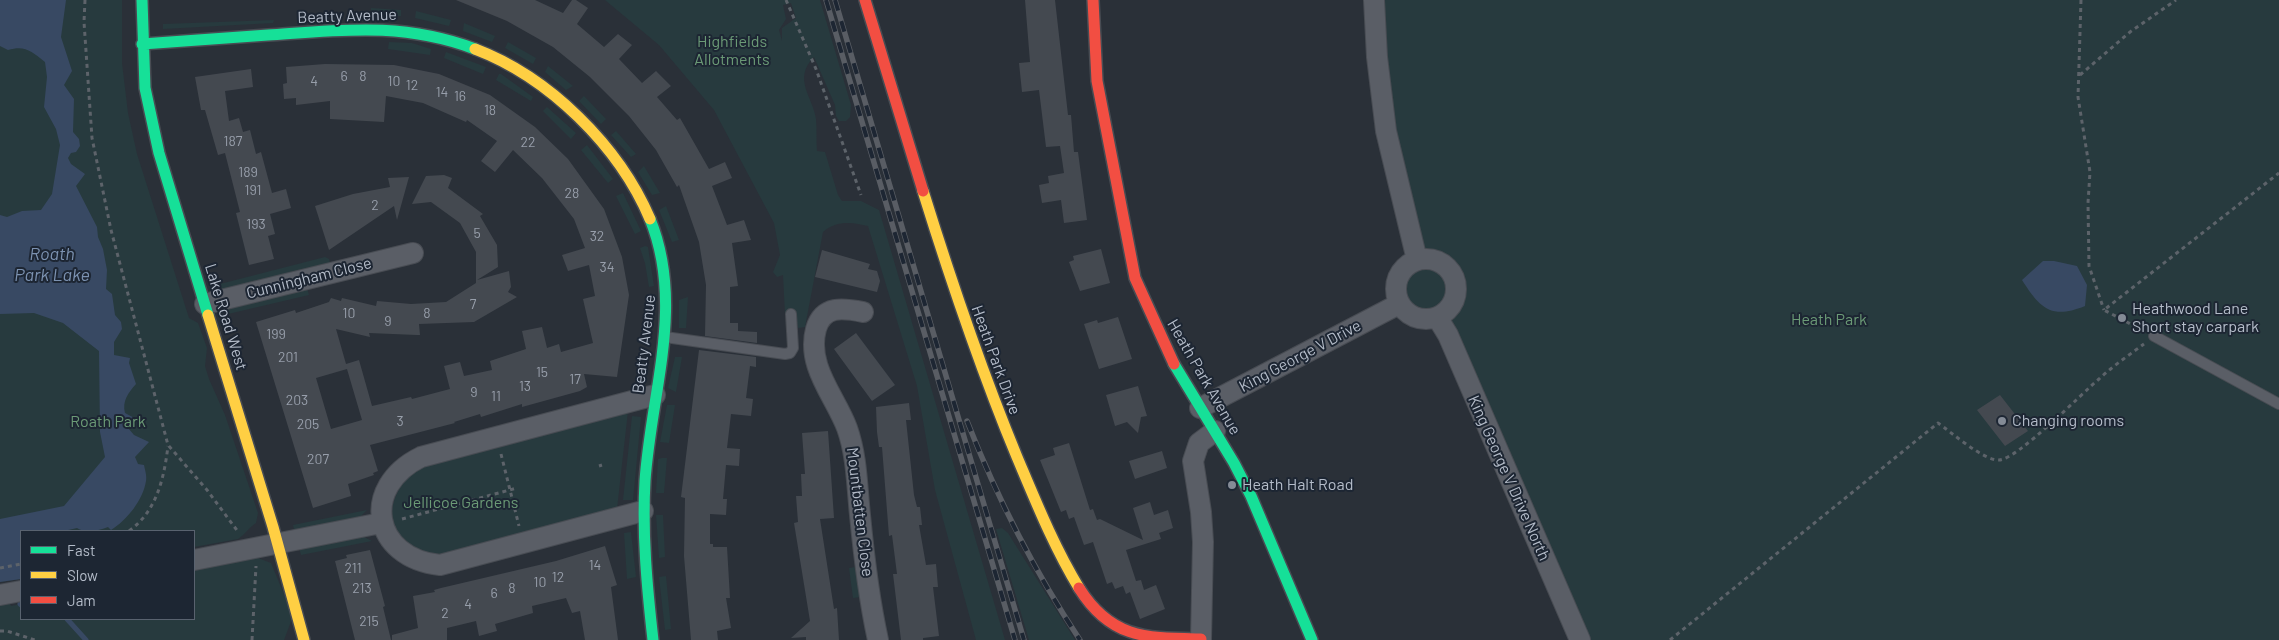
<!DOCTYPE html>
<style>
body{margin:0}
#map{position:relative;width:2279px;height:640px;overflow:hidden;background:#2a3038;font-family:Barlow,sans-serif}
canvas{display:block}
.legend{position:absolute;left:20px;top:530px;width:175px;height:90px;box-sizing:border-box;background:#1d2633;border:1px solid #59626f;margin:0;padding:6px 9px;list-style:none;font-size:15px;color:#b4bcc9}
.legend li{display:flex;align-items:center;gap:10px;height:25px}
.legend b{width:25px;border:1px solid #59626f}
</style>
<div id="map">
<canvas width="2279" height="640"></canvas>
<ul class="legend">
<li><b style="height:6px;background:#16e098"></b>Fast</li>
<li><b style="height:6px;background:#ffcf43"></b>Slow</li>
<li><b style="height:6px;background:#f24e42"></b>Jam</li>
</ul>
</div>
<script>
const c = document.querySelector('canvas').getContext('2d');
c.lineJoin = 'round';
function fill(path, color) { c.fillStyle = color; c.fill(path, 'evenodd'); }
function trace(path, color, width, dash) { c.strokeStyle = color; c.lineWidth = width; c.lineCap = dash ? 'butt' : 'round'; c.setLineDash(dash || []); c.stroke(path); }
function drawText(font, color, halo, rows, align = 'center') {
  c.font = font + ' Barlow,sans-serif'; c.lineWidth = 4; c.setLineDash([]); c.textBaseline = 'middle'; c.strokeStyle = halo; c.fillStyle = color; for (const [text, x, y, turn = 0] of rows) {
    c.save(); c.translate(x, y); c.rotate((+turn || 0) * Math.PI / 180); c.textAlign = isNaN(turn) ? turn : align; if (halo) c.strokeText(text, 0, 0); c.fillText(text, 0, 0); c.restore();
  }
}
fill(new Path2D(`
 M0,0H122V63L128,113L137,154L189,318L198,323L207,348L205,366L209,379L225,415L258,513L256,523C248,528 246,534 238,539L194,547V531H21V579L0,582Z
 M605,0H820L851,105L850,117L846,121H839L836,116L835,105L814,57C792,79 813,97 816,119C817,130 816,141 817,151L825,152L838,195L842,201H861L879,210L1005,640H976L935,490L917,386L868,226C853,222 836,220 823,232L805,327L798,328L795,314H785L783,275L777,277L773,272L780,255L774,223L714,110L659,45ZM791,3L796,18L782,28V41L779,30L786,19L783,5Z
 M1379,0H2279V640H1580L1450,320L1461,304L1457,299L1458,286L1463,281C1455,252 1442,260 1423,248L1401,178Z
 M371,8L401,10V16L371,17Z
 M416,11L451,20L449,26L415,18Z
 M274,20L273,23L163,29V24Z
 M464,23L495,36L492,42L463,31Z
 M389,42L412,43L431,49L430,55L388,49Z
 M508,42L536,58L533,64L505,48Z
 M446,52L486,67L483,74L444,58Z
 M548,66L573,86L566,90L545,72Z
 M499,74H501L533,97L531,101L496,80Z
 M584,96L606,119L601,124L579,101Z
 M547,107L576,133L571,139L543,111Z
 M616,131L636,154L631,157L611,135Z
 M587,145L613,179L608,183L581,150Z
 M644,166L660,193L652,195L638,172Z
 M623,193L641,231L635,234L616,196Z
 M666,206L679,240L672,242L659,210Z
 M645,246L648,247L654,286L649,287L645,263L640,248Z
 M325,257L329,259L330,263L327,266L222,292L220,284Z
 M1402 290a24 24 0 1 1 48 0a24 24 0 1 1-48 0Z
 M307,288L309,295L228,314L226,305Z
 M688,297L686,328H679V300Z
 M675,357H682L676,392L668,388Z
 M667,405H675L669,443L660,442Z
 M628,411L617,509L435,557C427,554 417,551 410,546C379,521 393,494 413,469Z
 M632,416L641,417L633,500H623Z
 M662,458H667L664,493H656L658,459Z
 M367,510L357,520L295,533L293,525Z
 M656,515H663L665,557L659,558Z
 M1002,528L1008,533L1075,640H1029L996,529Z
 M631,532L636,577L627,579L624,533Z
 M362,536L372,541L301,555L299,547Z
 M250,555L271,563L293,616L284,640H0V603L2,601L10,604L11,606L21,604V619H194V564Z
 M856,567L861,597L853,598L849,568Z
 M666,576L671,629L665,630L659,577Z`), '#273a3e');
fill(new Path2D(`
 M0,0H66L61,37L72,71L64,85L74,99L73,132L79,139L80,146L76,152L71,153L68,158L71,164L85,174L76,186L97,227L98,237L103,249L107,270L106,289L112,294L115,315L121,322L122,329L114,342V355L130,358L129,363L136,384C128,393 122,401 125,413L138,420L128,422V428L134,435L149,442L135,457L138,464L144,465C145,470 147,476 146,481C143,500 127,520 111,530L108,527C97,531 86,534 77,528L64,531H21V579L0,582V519L64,506L105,457L100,432L99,351L63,323L34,313L0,314V215L7,217L22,211L41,210L52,194L60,145L56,129L44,107L47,77L45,62C31,51 25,45 8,50L0,46Z
 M2043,261H2054L2077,266L2087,285L2085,306C2051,320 2040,308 2022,280Z`), '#384963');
trace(new Path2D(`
 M20,604L21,605
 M67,619L86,640`), '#384963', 5);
fill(new Path2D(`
 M456,0H535L563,13L572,0H576L588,8L577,24L604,47L618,34L632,45L619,59L642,83L656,71L671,86L657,97L677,120L680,118L709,169L725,162L732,178L712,186L727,225L744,220L751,240L732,243L738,286L730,287V323H738V331L757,332V343L705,336L706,285L699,242L679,185L677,187L656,150L629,116L590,77L553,47L507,21Z
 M1025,0H1055L1068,115H1071L1074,152H1078L1087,220L1064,223L1061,200L1042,203L1039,185L1049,183L1048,176L1064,173L1060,146L1046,147L1039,90L1022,92L1019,63L1030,62Z
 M325,64L394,65L439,74L490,95L535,127L568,159L604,209L622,257L629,295L617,377L584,374L587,387L580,391L522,407V404L481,417L480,414L454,422L455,423L370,445L378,471L373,473L374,475L348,484L351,496L313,508L256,322L295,310L296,313L329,302L331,298L341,301L342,298L376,306L377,301L411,304L446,302L476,283V252L460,223L431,202L412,204L426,176L444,175L452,178L448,188L483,214L480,216L497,245L498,267L477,280L509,271L511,287L508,292L517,297L474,322L419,324L420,335H417L369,333L370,337L336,329L346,364L359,360L372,406L411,397L412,399L450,389L444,366L460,362L464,376L492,370L490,361L526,349L522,331L542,327L547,348L559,344L561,352L593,343L583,299L595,296L589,265L568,271L562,255L585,248L574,219L542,178L513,150L495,172L481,161L497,141L467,120L466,122L423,103L386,96L384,122L330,119V101L296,105V98L284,99L283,84L287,83L286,67ZM347,369L362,420L331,429L316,378Z
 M251,69L253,87L225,91L229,121L239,118L243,132L250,130L256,154L261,152L272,193L286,189L291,208L270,214L275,234L268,236L274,259L249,265L236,213L240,212L225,153L218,155L205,110H201L195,77Z
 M409,177L397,220L394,206L329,250L315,206L353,194L390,187L388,178Z
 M1101,249L1110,283L1080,291L1069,262L1074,260L1073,256Z
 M822,250L870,264L868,269L877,271L880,281L877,292L815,277Z
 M1118,317L1132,359L1099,369L1084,324L1097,320L1098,323Z
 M856,333L895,385L872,401L834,349Z
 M699,350L756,357V367L750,366L746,398L753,399L751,416L731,414L727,448L740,449L739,466L726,465L723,499H727L726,515L710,514V544H713V547H727L730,598H726L731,628L717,631L718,640H691L684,556L685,498L681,497Z
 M1138,386L1147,416L1141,417L1138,433L1127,422L1115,426L1106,395Z
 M2000,395L2028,431L2005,446L1977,410Z
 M909,403L911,420H906L914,495L917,507H920L922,525H919L926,565L936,564L938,587H933L939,636L923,638V640H901L893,574H897L892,535L889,536L882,447H879L877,432L876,407Z
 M828,431L834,518L820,519L834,609L837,608L839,640H806V637L791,638L810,621L794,523L798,522L796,496H802L801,474H805L802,433Z
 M1069,443L1090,510L1093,509L1097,520L1100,519L1143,540L1133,508L1150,502L1154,515L1168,510L1173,528L1159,533L1161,539L1126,550L1136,581L1141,580L1144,590L1156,585L1165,609L1140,619L1130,592L1126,594L1123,586L1115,589L1112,582L1107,584L1093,542L1084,545L1074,517L1069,519L1066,510L1061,512L1040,460L1055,455L1053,448Z
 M1162,451L1167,468L1135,479L1129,461Z
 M605,546L617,585L611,587L618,640H585L580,611L572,613L566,598L532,606L533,613L495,624L497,631L479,636L476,621L447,628V640H392V635L418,628L413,596L435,592L434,590L441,588L556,561Z
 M370,550L385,606L383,607L391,640H355L335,561L347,558L346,555Z`), '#444950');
const lane = new Path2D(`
 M2154,336L2279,404
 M665,337L785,354L790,353L793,348L791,314`);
const street = new Path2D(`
 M1374,0L1377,57L1386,131L1417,260
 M1396 289a30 30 0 1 1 60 0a30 30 0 1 1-60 0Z
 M205,304L413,253
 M863,312C843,308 823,305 816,329C806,366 835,396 847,428C857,456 857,487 860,515C864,557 869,599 878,640
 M1437,317L1448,335L1580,640
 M1200,408L1399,304
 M643,511L440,565C372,558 360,487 421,457L655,395
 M194,560L381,523
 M0,595L21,591
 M1201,640L1203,542L1201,512L1193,461L1199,443L1215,431`);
const fast = new Path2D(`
 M142,0L145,88L159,153L208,315
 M142,44C184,41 226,38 268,35C342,30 403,22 475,49
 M650,219C685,305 651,392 645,481C642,534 647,587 653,640
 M1174,364L1234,463L1251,496L1312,640`);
const slow = new Path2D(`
 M475,49C549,77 619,146 650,219
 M923,191C951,281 981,370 1017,457C1036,502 1054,547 1079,588
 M208,315L273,527L304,640`);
const jam = new Path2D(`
 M865,0L923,191
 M1093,0L1097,81L1135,278L1174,364
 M1079,588C1111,639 1146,638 1201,639`);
trace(lane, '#484c53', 12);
trace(street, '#484c53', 22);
trace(fast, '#484c53', 14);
trace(slow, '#484c53', 14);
trace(jam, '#484c53', 14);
trace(new Path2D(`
 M85,0L84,22L92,138L111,230L168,445L207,490L239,533
 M786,0L816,69L861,195
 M2081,0L2078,97L2090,172L2088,203L2089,266L2104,310
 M2080,75L2130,32L2176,0
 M2144,331L2104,310L2279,173
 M501,454L519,526
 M599,466L602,465
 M402,519L517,488
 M129,531C157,511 164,478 168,446
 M0,568L21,564
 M0,631H7L35,640
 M252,640L256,566
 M1670,640L1938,423C1951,432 1984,461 1999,460C2018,459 2081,394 2099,379C2113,366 2129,355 2144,344`), '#5d636a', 3, [4, 4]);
trace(lane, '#5a5e66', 10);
trace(street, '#5a5e66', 20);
trace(fast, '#16e098', 11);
trace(slow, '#ffcf43', 11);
trace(jam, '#f24e42', 11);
const rail = new Path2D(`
 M826,0L1015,640
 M835,0L1024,640
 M967,421C998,500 1033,569 1080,640`);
trace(rail, '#595d64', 5.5);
trace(rail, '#1d2633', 4, [11]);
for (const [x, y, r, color] of [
 [2122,318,5,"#848b96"],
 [2002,421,5,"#848b96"],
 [1232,485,5,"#848b96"]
]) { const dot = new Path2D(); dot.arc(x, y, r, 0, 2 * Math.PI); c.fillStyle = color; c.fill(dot); trace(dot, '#1d2633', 2); }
drawText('14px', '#989fab', null, [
 ["6",344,76],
 ["8",363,76],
 ["4",314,81],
 ["10",394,81],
 ["12",412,85],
 ["14",442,92],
 ["16",460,96],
 ["18",490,110],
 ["187",233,141],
 ["22",528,142],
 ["189",248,172],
 ["191",253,190],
 ["28",572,193],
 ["2",375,205],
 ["193",256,224],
 ["5",477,233],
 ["32",597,236],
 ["34",607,267],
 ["7",473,304],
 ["10",349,313],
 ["8",427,313],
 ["9",388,321],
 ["199",276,334],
 ["201",288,357],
 ["15",542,372],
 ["17",575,379],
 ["13",525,386],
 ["9",474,392],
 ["11",496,396],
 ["203",297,400],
 ["3",400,421],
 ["205",308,424],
 ["207",318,459],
 ["14",595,565],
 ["211",353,568],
 ["12",558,577],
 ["10",540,582],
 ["213",362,588],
 ["8",512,588],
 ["6",494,593],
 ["4",468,604],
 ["2",445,613],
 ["215",369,621]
]);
drawText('16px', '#b4bcc9', '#1d2633', [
 ["Beatty Avenue",347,16,-2],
 ["Cunningham Close",309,278,-14],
 ["Lake Road West",226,317,73],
 ["Beatty Avenue",644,344,-83],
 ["King George V Drive",1300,356,-28],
 ["Heath Park Drive",996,360,70],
 ["Heath Park Avenue",1204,377,60],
 ["King George V Drive North",1509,478,66],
 ["Mountbatten Close",860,512,83]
]);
drawText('16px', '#6b9a76', '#1d2633', [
 ["Highfields",732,42],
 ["Allotments",732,60],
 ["Heath Park",1829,320],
 ["Roath Park",108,422],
 ["Jellicoe Gardens",461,503]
]);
drawText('16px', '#b4bcc9', '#1d2633', [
 ["Heathwood Lane",2132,309],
 ["Short stay carpark",2132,327],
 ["Changing rooms",2012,421],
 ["Heath Halt Road",1242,485]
], 'left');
drawText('italic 18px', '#7c92b1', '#1d2633', [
 ["Roath",52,254],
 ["Park Lake",52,275]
]);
</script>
